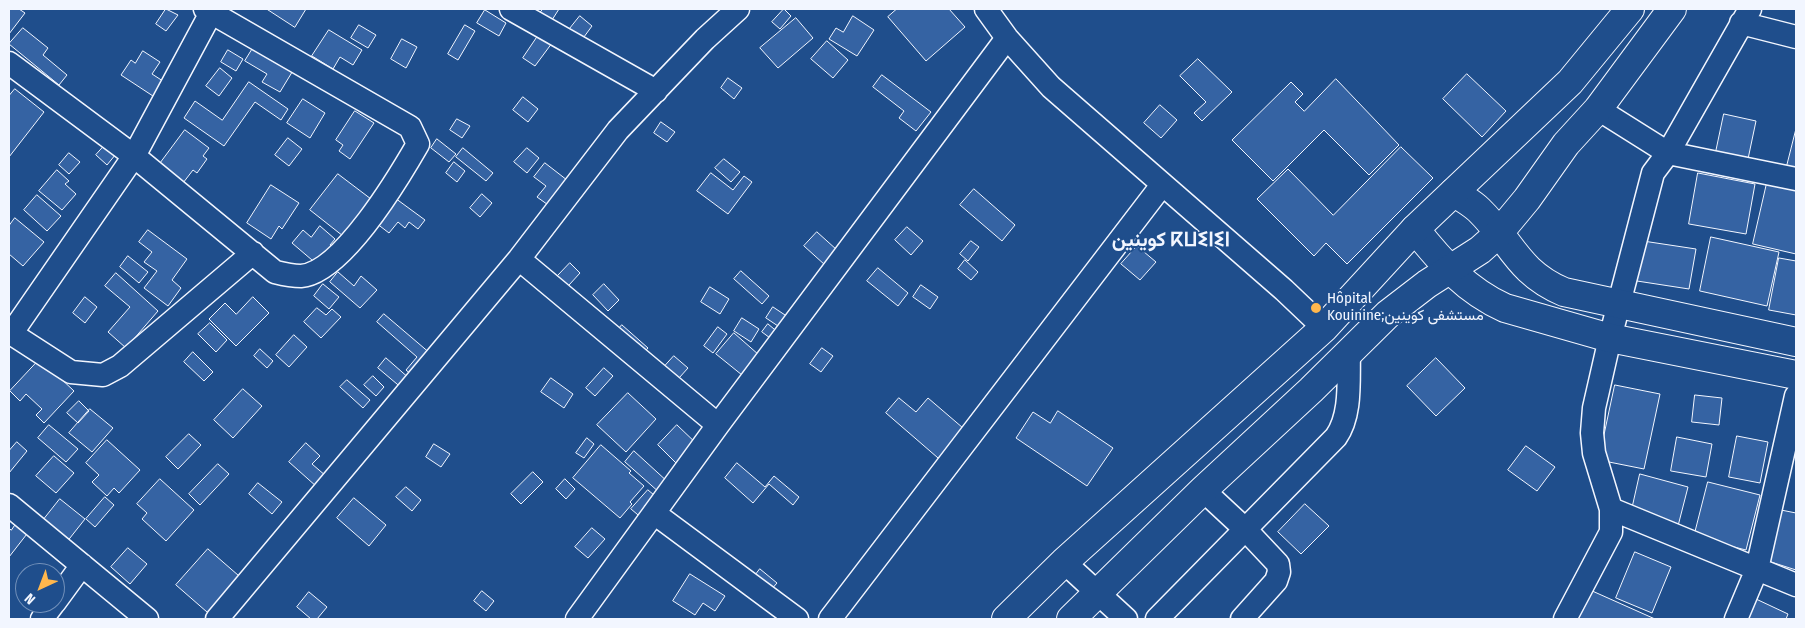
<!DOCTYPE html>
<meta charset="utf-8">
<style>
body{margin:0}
#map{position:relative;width:1805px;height:628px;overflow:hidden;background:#1f4e8c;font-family:"Fira Sans Condensed",sans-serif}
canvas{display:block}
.frame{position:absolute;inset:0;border:10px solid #f2f6ff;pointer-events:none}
.north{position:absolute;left:15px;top:563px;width:50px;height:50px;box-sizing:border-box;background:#1f4e8c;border:1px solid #7391ba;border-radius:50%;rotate:223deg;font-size:14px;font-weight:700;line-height:20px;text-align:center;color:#f2f6ff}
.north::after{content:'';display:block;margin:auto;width:18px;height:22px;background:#ffb74d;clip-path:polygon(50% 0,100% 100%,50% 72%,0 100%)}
</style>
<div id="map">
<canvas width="1805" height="628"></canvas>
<div class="frame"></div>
<div class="north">N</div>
</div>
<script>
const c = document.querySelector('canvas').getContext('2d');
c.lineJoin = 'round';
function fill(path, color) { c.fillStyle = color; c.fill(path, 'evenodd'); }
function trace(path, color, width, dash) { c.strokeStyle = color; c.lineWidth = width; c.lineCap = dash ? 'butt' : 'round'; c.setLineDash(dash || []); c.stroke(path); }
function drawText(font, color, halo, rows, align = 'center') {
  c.font = font + ' "Fira Sans Condensed",Vazirmatn,"Noto Sans Tifinagh",sans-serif'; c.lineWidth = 4; c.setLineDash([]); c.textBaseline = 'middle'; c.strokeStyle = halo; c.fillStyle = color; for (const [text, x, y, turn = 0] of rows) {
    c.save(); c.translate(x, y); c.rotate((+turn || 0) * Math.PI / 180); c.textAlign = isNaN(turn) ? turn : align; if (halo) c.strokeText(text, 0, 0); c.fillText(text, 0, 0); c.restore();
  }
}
const building = new Path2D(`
 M9,9H19L25,13L9,34Z
 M166,9L178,15L166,31L156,24Z
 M267,9H306L295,27Z
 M543,9H559L552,20L540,13Z
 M784,9L791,16L780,29L772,22Z
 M897,9H949L965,27L926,61L888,17Z
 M485,10L506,23L499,36L477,23Z
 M580,16L592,26L581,41L568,31Z
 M853,16L874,30L857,56L829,39L836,28L843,32Z
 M796,18L813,38L778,68L760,48Z
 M359,25L376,35L368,48L351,38Z
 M465,25L475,31L458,60L448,54Z
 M23,28L48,48L43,55L67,75L59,85L9,44Z
 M329,30L362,50L353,65L340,57L333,69L312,56Z
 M542,30L555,39L535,66L523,58Z
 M402,39L417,47L406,68L391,59Z
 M258,40L297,64L280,92L262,82L267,74L245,61Z
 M827,41L848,60L833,78L811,59Z
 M228,50L243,59L236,71L221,62Z
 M143,51L160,62L152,74L166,83L156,98L121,75L131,60L135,63Z
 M1198,59L1232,92L1202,121L1194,113L1206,102L1180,76Z
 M220,68L232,78L219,96L206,86Z
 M1467,74L1506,111L1482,137L1443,99Z
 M882,75L931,112L916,131L899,118L904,111L873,87Z
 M728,78L742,88L734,99L721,88Z
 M1336,79L1399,145L1369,175L1324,130L1273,181L1232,140L1291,82L1303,94L1295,102L1304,111Z
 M249,82L288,109L281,120L255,102L224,146L184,118L195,101L222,120Z
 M15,89L44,112L9,157V96Z
 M523,97L538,109L528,122L513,110Z
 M303,99L325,113L310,138L287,123Z
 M1160,105L1177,120L1161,138L1144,123Z
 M355,111L374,123L350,159L339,151L343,145L336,140Z
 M1724,114L1756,121L1748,159L1716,152Z
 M457,119L470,126L462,138L450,130Z
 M661,122L675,132L667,142L654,133Z
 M1796,129V168L1787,166Z
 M185,130L209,148L203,156L207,159L197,173L193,170L183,183L159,165Z
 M114,135L124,144L107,165L96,155Z
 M288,138L302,149L289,166L275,155Z
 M437,139L456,154L449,162L431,148Z
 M1401,147L1433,178L1347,264L1326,243L1314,256L1257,199L1288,169L1333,215Z
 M463,148L493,173L486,181L456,157Z
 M527,148L539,158L527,173L514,162Z
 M69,153L80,162L69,174L59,165Z
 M724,159L740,172L731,182L715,168Z
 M454,162L465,171L457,182L446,173Z
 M545,163L576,187L558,212L537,197L546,186L534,177Z
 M57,170L69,181L65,184L76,194L62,210L39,191Z
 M711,173L733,190L744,176L752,182L728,214L697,191Z
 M1698,173L1755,184L1746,234L1689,224Z
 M338,174L371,199L343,236L310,210Z
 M1767,183L1796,190V254L1753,244Z
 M271,185L299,203L282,229L279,226L271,239L247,223Z
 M974,189L1015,225L1002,241L960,205Z
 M482,194L492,203L480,217L470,208Z
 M37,195L61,216L47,231L24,210Z
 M395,198L425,220L418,229L409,222L405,228L398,222L389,233L376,223Z
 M15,218L44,242L23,266L9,254V226Z
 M320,226L335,239L330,245L334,249L319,266L292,243L303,230L311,237Z
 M907,227L923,241L911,255L895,240Z
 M148,230L187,259L172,280L181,288L168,306L144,288L157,271L144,262L152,252L139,242Z
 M817,232L837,250L825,265L804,246Z
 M1711,237L1779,252L1767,306L1700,291Z
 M971,241L979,247L968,261L960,254Z
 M1643,241L1696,249L1689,289L1637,281Z
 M1137,246L1156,262L1140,280L1121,264Z
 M128,256L148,272L139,283L120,267Z
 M1779,258L1796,261V315L1769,310Z
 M965,260L978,272L971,280L958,269Z
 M570,263L580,273L559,296L549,285Z
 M878,268L908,293L898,306L867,281Z
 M741,271L769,296L762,304L734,279Z
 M338,272L354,286L361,276L377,290L360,308L330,282Z
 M116,273L158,311L126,348L108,332L130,307L105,286Z
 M323,284L339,297L329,309L314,296Z
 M604,284L619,300L608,311L593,295Z
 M921,285L938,297L930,309L913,297Z
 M710,287L729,299L720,314L701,302Z
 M85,297L97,307L85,323L73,313Z
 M253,297L269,313L236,346L209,319L225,303L236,314Z
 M773,307L788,317L781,328L766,318Z
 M317,308L326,315L332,309L341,317L321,338L304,322Z
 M384,314L438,360L420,382L406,370L417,357L377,322Z
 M742,318L759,329L751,342L734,331Z
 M210,323L227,340L216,352L198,334Z
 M768,324L780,334L774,341L762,332Z
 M622,325L648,348L635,362L610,339Z
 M718,327L727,334L713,353L704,346Z
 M734,333L759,355L742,375L716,354Z
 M294,335L307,347L289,367L276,355Z
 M822,348L833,356L821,372L810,364Z
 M260,349L273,361L267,368L254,356Z
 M193,352L213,372L204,381L184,362Z
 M674,356L688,368L679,378L665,366Z
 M386,358L418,386L410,395L378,368Z
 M1436,358L1465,388L1436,416L1407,386Z
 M40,359L74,391L44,423L36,415L42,409L26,394L20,401L10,391Z
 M604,368L613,376L595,396L586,388Z
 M373,376L384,387L376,396L364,385Z
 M551,378L573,394L564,408L541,392Z
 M347,380L370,400L363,408L340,387Z
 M1615,385L1660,394L1644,469L1599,460Z
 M243,389L262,406L233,438L214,420Z
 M628,393L656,419L626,452L597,425Z
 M1695,395L1722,398L1719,425L1692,422Z
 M899,398L916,412L928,398L970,434L945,464L886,413Z
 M79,401L89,411L78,423L67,413Z
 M90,409L113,428L92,452L69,433Z
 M1058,411L1113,448L1087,486L1016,438L1033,412L1050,423Z
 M49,425L78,449L66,462L38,438Z
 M677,425L699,446L679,466L658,445Z
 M189,434L201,445L178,469L166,457Z
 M1737,436L1768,442L1760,483L1729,477Z
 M1677,437L1712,444L1706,477L1671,471Z
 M587,438L594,444L584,458L576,453Z
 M107,440L140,470L119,493L114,488L107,496L92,482L99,475L86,463Z
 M17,442L27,451L9,473V451Z
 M306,443L320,456L312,464L326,476L317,487L289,462Z
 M434,444L450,454L441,467L426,457Z
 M601,445L631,471L629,473L644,486L630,502L632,504L620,518L573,478Z
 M1526,446L1555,467L1537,491L1508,470Z
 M634,451L669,483L660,493L625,462Z
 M54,456L74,473L56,493L36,476Z
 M737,463L765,487L774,476L799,497L793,505L769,484L753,503L725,478Z
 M218,464L229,474L200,505L189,494Z
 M533,472L543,482L521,504L511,494Z
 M1640,474L1688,487L1678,526L1631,514Z
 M160,479L194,510L166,541L142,519L147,513L137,504Z
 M565,479L575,489L566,499L556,489Z
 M1708,482L1760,495L1746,550L1694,537Z
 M258,483L282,502L272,514L249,494Z
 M406,487L421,500L412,511L396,497Z
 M648,490L660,500L644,520L631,509Z
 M105,497L114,505L95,527L86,519Z
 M354,498L386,525L369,546L337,518Z
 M60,499L85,519L66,543L41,523Z
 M1305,504L1329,526L1301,554L1278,532Z
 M1781,510L1796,513V570L1768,561Z
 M18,521L30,530L9,557V528L11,530Z
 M592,528L605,539L588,558L575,547Z
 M128,548L147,564L130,584L111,567Z
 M208,549L254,589L215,619L176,585Z
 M1635,552L1671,567L1652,613L1616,598Z
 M760,569L777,583L770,591L754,577Z
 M690,574L725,596L715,611L703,603L695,615L673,601Z
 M1590,590L1655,619H1577Z
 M482,591L494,601L486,611L474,601Z
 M309,592L327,607L317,619H311L297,607Z
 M1756,599L1788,614L1786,619H1748Z`);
fill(building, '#3563a3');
trace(building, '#f2f6ff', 1);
const minor = new Path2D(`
 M511,9L656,91
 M986,9L1007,38L1051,87L1284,290L1324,328
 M1741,23L1796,37
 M9,63L134,156L275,272C283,274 292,276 301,276C342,273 399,177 418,144L410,127L205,9
 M1598,109L1668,153L1796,179
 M519,259L718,425
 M9,332L71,372L103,375L120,366L253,253
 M11,334L134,156L213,9
 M1203,490L1246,530L1278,564L1279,572L1276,581L1242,619
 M9,505L147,619
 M1611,509L1796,585
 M654,513L797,619
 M1064,562L1126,619
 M55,602L82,565
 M42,619L54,603
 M217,619L519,259L618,130L705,39L738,9
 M577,619L718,425L1007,38
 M830,619L1162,185
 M1157,619L1336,437C1352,414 1348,380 1349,352
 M1565,619L1611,532V509L1594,453L1592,433L1594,408L1610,338L1653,173L1668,153L1750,9
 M1736,619L1757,569L1796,396`);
const secondary = new Path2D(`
 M1454,192C1462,198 1472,203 1479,210C1512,242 1517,272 1564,292L1796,342
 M1415,229C1441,262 1467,291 1505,308L1610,338L1796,375`);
const trunk = new Path2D(`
 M1006,619L1064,562L1324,328L1415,229L1570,82L1630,9
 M1071,619L1203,490L1311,390L1388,314L1427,284L1480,250L1498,234L1527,199L1566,144L1598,109L1672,9`);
trace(minor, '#f2f6ff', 25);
trace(secondary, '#f2f6ff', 30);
trace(trunk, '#f2f6ff', 30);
trace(minor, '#1f4e8c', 22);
trace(secondary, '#1f4e8c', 28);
trace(trunk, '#1f4e8c', 28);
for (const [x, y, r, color] of [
 [1316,308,6,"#ffb74d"]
]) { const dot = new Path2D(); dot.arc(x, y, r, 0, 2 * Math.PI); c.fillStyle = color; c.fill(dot); trace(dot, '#1f4e8c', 2); }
drawText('15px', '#f2f6ff', '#1f4e8c', [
 ["Hôpital",1327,299],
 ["Kouinine;مستشفى كوينين",1327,316]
], 'left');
drawText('bold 20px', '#f2f6ff', '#1f4e8c', [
 ["كوينين ⴽⵡⵉⵏⵉⵏ",1171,240]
]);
</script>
